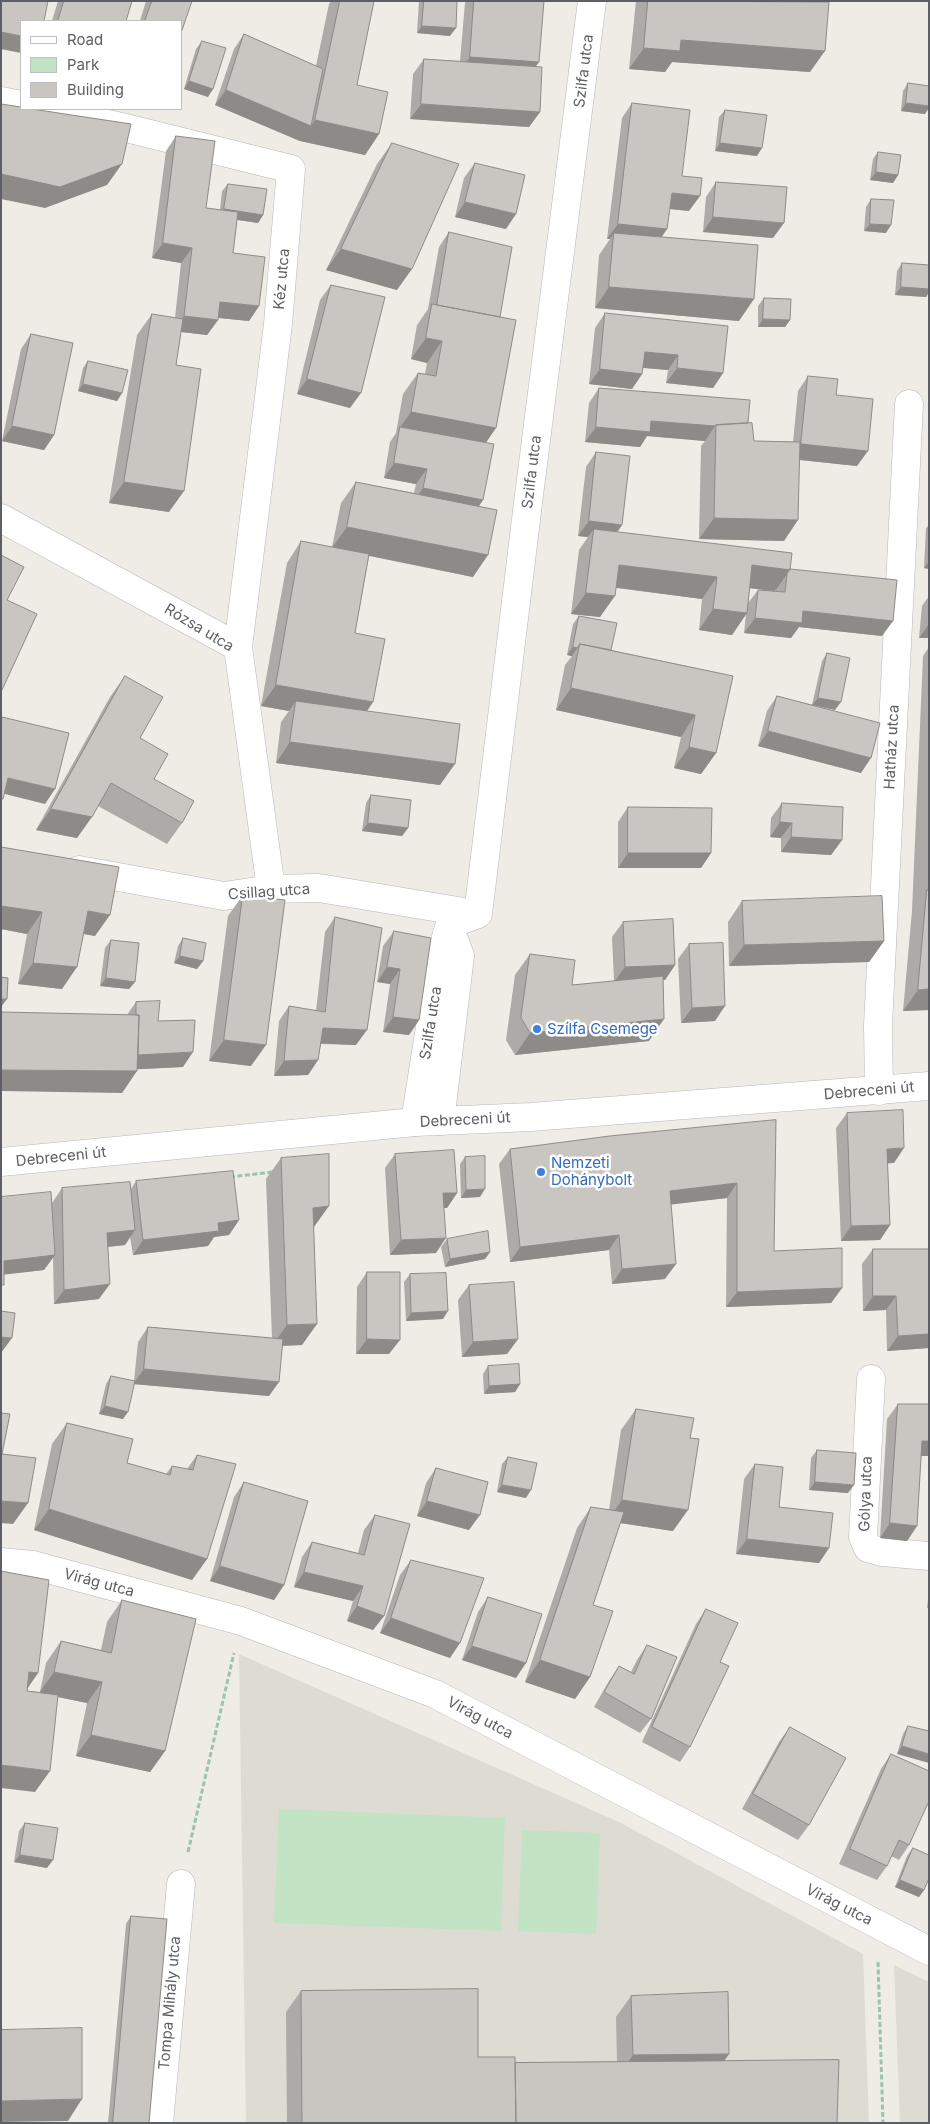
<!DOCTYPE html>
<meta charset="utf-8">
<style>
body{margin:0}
#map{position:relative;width:930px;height:2124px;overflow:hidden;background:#eeece4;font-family:Inter,sans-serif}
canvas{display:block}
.frame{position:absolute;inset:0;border:2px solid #5c5f64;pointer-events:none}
.legend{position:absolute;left:20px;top:20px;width:162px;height:90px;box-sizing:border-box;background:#fff;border:1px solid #bebfc1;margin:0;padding:6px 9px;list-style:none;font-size:15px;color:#5c5f64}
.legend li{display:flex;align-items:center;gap:10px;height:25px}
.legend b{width:25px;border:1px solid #bebfc1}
</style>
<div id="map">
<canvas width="930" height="2124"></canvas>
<div class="frame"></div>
<ul class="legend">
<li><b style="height:6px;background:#fff"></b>Road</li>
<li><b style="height:14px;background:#c2e4c4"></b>Park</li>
<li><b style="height:14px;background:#c9c6c2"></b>Building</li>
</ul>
</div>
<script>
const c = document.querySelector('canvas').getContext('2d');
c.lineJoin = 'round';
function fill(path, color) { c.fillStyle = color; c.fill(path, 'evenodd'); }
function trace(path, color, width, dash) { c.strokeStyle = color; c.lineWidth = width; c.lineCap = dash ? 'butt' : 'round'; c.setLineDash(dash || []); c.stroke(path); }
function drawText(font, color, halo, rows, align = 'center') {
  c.font = font + ' Inter,sans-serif'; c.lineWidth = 5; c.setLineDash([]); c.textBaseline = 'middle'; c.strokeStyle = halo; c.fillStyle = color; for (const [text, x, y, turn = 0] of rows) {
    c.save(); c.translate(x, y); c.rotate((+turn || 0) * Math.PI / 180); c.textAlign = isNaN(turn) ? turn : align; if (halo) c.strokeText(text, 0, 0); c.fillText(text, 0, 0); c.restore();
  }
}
fill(new Path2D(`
 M239,1654L619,1822L863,1954L869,2123H246Z
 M894,1965L929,1982V2123H900Z`), '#dedbd3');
fill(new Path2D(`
 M279,1809L505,1818L501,1931L274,1923Z
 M522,1830L600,1833L596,1934L518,1931Z`), '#c2e4c4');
const street = new Path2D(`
 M1,101L21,105
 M38,109L126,128L291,169L278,324L238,647
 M1,518L238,647L271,889
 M79,870L224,896L271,889L319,888L476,914
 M450,924L478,914L528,503L592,1
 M879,1091L878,1025L909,404
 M440,1121L460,956L455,942
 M415,1122L442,951L450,924
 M871,1379L863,1537L868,1548L882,1552L929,1556
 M1,1562L33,1565L241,1621L435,1694L929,1951
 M159,2123L181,1884`);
const secondary = new Path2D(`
 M1,1162L415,1122L531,1117L929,1086`);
trace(street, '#b5b6ba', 29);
trace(secondary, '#b6b8bd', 29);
trace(new Path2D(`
 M230,1177L273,1172
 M188,1852L234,1653
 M878,1962L883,2123`), '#9cc4a9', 3, [5, 2.5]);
trace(street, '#fff', 28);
trace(secondary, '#fff', 28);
fill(new Path2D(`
 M58,1H132L126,21H52Z
 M146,1H192L181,21H140Z
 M331,1H374L357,85L379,134L365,155L300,141L215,105L234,49L244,34L316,66L329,4Z
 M419,1H457L450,36L417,33Z
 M466,1H544L536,66L540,112L529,127L410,119L413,74L424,59L460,61L465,3Z
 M636,1H822L810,72L672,62L665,72L629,69Z
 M202,41L208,97L184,89L196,49Z
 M908,83L925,114L901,111L903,91Z
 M632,103L682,176L689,211L670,209L667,229L661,237L739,321L595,308L599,255L610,239H607L622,118Z
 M725,110L757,156L715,151L719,117Z
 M176,136L206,208L220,210L222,191L228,184L263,215L258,223L237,220L233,253L259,306L249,321L218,318V320L207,335L181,332L176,365L169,512L109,503L137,335L152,314L175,318L181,263L152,258L166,151Z
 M392,143L397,290L326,270L377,164Z
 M878,152L898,175L893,183L870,180L873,159Z
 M475,163L506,229L455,217L464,178Z
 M716,182L773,238L703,232L706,197Z
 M871,199L886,233L864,231L866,207Z
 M449,232L500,317L486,443L483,500L479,506L473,577L369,556L355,633L373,702L367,711L440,785L276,763L281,722L289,711L261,706L287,563L301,541L332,547L341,503L356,482L414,493L416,484L384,478L390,442L396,433L403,394L418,373L425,374L427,363L411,359L417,325L428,309L439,247Z
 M902,263L929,289V292L926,297L895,295L897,271Z
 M331,285L350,408L297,394L320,300Z
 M764,298L790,320L785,327H758V306Z
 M605,313L723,373L713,388L666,383L668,370L643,368L642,374L632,389L589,384L595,328Z
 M31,334L54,435L44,450L2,441L21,349Z
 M88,361L122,393L117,401L78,391L83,368Z
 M808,376L836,395L857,466L800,460L784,541L699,539L701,446L705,441L647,436L640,447L585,442L589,403L599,388L748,423L754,441L793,442L798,391Z
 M596,452L617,532L790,569L882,636L799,627L791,638L744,633L746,614L732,635L699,630L702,599L616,588L600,617L571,614L579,550L588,537L578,536L586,467ZM750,588L775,591L776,589V591L758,590L748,603Z
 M929,525V569L924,568L926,528Z
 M929,596V638H919L922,606Z
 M579,616L611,650L733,676L716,753L701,774L674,768L681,737L556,710L565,665L572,656L567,655L573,624Z
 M929,647V1010L903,1011L912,911L923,656Z
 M827,653L835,710L817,706L861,773L758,746L767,711L777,696L812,705L822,661Z
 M125,676L140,738L154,779L182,823L167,844L98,806L77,838L36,830L110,697Z
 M371,795L408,828L402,836L362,831L366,803Z
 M782,803L842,840L831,855L781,852V838L770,837L771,818Z
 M628,807L711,853L701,868H618V822Z
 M1,847L95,936L84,934L62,989L18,984L27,934L1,929Z
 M243,895L251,1066L209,1061L228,916Z
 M742,901L884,941L869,962L729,966L728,922Z
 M335,917L356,1045L321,1044L318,1060L308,1075L274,1076L279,1021L289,1006L316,1011L325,932Z
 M623,922L675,965L665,980H663L649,1041L515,1055L506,1040L515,975L530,954L572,985L614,981L612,937Z
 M394,931L419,1020L409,1035L383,1032L390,984L377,982L383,946Z
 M183,938L203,961L197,969L174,963L178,946Z
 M111,940L135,982L129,989L100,986L105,948Z
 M689,944L715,1021L681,1023L678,959Z
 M136,1002L158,1021L183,1067L137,1069L122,1093L127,1015Z
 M847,1113L894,1163H887L890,1225L880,1240L841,1241L836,1128Z
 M776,1120L774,1251L842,1288L831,1303L726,1307L727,1198L671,1204L665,1279L612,1284L609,1250L510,1262L499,1164L510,1149Z
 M395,1154L457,1193L447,1208H444L436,1253L390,1255L385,1168Z
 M465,1157L480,1197L461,1198L460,1164Z
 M281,1158L314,1227L302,1345L283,1346L269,1396L134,1384L123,1419L99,1414L106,1384L111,1376L134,1381L138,1342L148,1327L272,1338L266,1179Z
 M136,1181L239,1220L229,1235L214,1237L208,1246L133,1255L130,1237L125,1245L108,1247L99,1299L54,1304L53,1257L44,1270L4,1274L1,1197L52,1203L62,1188L131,1189Z
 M447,1239L490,1252L485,1259L445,1267L441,1247Z
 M873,1249H929V1348L887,1351L886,1310L863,1311L862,1264Z
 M367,1272L389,1354H356L357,1287Z
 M410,1274L443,1319L406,1321L404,1282Z
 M469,1285L518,1339L507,1354L462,1357L458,1300Z
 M488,1366L520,1384L515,1392L484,1394L483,1374Z
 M898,1404H929V1456H921L917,1526L907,1541L880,1538L887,1419Z
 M636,1409L673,1531L620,1523L593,1605L590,1677L575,1699L525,1682L577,1528L591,1507L609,1510L621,1430Z
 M67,1423L127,1463L166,1474L172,1466L187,1469L197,1455L207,1559L192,1580L34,1530L52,1444Z
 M817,1450L848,1493L809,1490L811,1458Z
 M508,1457L526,1498L497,1492L502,1464Z
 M755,1464L779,1507L829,1548L819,1563L736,1554L744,1479Z
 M436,1468L469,1530L417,1516L426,1483Z
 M244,1482L284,1585L274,1600L210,1581L234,1497Z
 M375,1515L384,1616L373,1630L347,1621L353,1601L294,1587L302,1557L312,1542L358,1553L364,1530Z
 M411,1560L450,1658L380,1633L400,1575Z
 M1,1571L38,1673L28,1688L27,1691L40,1692L46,1663L61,1641L101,1650L107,1622L122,1600L165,1751L150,1772L76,1756L87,1703L58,1697L35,1792Z
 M929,1591V1608H927Z
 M488,1597L516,1678L462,1660L478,1612Z
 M706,1609L720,1662L690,1747L680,1762L642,1742L696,1624Z
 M647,1645L651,1719L640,1733L594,1707L609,1681L619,1666L631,1672L637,1660Z
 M908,1726L929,1731L897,1754L903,1734Z
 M790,1727L809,1825L798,1840L742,1809L779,1742Z
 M891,1754L909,1845L899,1860L891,1856L887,1866L877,1880L839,1864L881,1769Z
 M25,1823L47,1868L14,1862L19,1831Z
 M913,1848L924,1890L919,1897L895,1887L907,1856Z
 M131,1916L149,2123H108L126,1924Z
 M301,1991L478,2057L515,2063L617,2062L616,2017L631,1996L729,2054L724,2061L837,2123H287L286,2012Z`), '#adaaa7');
fill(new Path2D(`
 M422,26L456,28L450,36L417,33Z
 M1,32L21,36V53L1,49Z
 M681,40L825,51L810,72L672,62L665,72L629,69L644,48Z
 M470,57L539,62L528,77L459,72Z
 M189,81L213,89L208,97L184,89Z
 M226,90L311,126L315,120L379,134L365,155L300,141L215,105Z
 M906,103L929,106V108L925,114L901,111Z
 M421,104L540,112L529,127L410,119Z
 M720,143L762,148L757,156L715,151Z
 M122,164L107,185L45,208L1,199V174Z
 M876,172L898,175L893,183L870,180Z
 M672,193L700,196L689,211L661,208Z
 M465,202L516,214L506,229L455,217Z
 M224,209L263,215L258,223L219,217Z
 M713,217L784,223L773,238L703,232Z
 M618,224L667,229L657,244L614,233L610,239H607Z
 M870,224L891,225L886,233L864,231Z
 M163,243L192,248L181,263L152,258Z
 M341,249L412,269L397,290L326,270Z
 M609,287L754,299L739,321L595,308Z
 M901,287L929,289V292L926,297L895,295Z
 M220,302L259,306L249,321L210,317Z
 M184,316L218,320L207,335L173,331Z
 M763,319L790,320L785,327H758Z
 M426,338L442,341L427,363L411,359Z
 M645,352L678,355L668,370L634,367Z
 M677,368L723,373L713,388L666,383Z
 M600,369L642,374L632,389L589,384Z
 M307,379L361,393L350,408L297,394Z
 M83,384L122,393L117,401L78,391Z
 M411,412L496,428L481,450L400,427L396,433Z
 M651,421L715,426L705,441L647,436L640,447L585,442L596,427Z
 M12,426L54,435L44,450L2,441Z
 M801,444L868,451L857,466L791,459Z
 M394,463L427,469L416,484L384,478Z
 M124,482L184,491L169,512L109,503Z
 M423,488L483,500L473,515L412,503Z
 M714,518L798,520L784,541L699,539Z
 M589,521L622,525L612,540L594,529L588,537L578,536Z
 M347,527L488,555L473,577L332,548Z
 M929,562V569L924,568Z
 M619,565L717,577L702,599L604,586Z
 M752,565L790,570L775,591L738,587Z
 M586,593L615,596L600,617L571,614Z
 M713,609L747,613L732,635L699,630Z
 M803,611L893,621L882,636L799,627L791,638L744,633L755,618Z
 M929,624V638H919Z
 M573,647L577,648L572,656L567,655Z
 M276,685L373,702L358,724L296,701L289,711L261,706Z
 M571,688L695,715L681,737L556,710Z
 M818,698L841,702L835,710L812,705Z
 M768,731L871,758L861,773L758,746Z
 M290,742L455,764L440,785L276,763Z
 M689,747L716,753L701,774L674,768Z
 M8,778L55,789L45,804L1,793Z
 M51,809L92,817L77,838L36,830Z
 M780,822L792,823L781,838L770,837Z
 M368,823L408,828L402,836L362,831Z
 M791,837L842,840L831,855L781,852Z
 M628,853H711L701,868H618Z
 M1,906L42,912L27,934L1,929Z
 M88,911L110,915L95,936L73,932Z
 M884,941L869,962L729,966L744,945Z
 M180,956L203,961L197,969L174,963Z
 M33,963L77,967L62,989L18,984Z
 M675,965L665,980L614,982L625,967Z
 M387,967L400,969L390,984L377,982Z
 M106,978L135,982L129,989L100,986Z
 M929,989V1010L903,1011L918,990Z
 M1,999H7L1,1007Z
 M725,1006L715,1021L681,1023L692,1008Z
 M393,1017L419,1020L409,1035L383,1032Z
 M664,1019L649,1041L515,1055L530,1033Z
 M323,1028L367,1030L356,1045L313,1043Z
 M224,1040L266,1045L251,1066L209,1061Z
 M193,1052L183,1067L123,1070L133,1055Z
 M318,1060L308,1075L274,1076L284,1061Z
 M1,1070L137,1071L122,1093L1,1091Z
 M904,1148L894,1163L876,1164L887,1149Z
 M737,1183L727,1198L659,1206L670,1191Z
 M485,1189L480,1197L461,1198L466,1190Z
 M443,1193H457L447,1208H433Z
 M329,1206L314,1227L298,1230L313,1208Z
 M239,1220L229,1235L214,1237L208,1246L133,1255L143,1240L218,1223Z
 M890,1225L880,1240L841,1241L851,1226Z
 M135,1230L125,1245L96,1248L107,1233Z
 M619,1235L609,1250L510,1262L520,1247Z
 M446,1238L436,1253L390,1255L401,1240Z
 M490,1252L485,1259L445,1267L450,1259Z
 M55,1255L44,1270L1,1275L4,1261Z
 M676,1264L665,1279L612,1284L622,1269Z
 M110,1284L99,1299L54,1304L64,1290Z
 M842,1288L831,1303L726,1307L737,1292Z
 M873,1296H896L886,1310L863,1311Z
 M448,1311L443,1319L406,1321L411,1313Z
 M317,1324L302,1345L272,1346L287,1325Z
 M929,1334V1348L887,1351L898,1336Z
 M1,1337L12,1338L1,1353Z
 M367,1339L400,1340L389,1354H356Z
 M518,1339L507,1354L462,1357L473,1342Z
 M144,1369L279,1382L269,1396L133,1384Z
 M520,1384L515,1392L484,1394L489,1386Z
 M105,1406L128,1412L123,1419L99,1414Z
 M922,1441H929V1456H912Z
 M815,1482L854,1485L848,1493L809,1490Z
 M502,1485L531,1490L526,1498L497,1492Z
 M622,1500L688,1510L673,1531L607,1521Z
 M1,1501L28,1503L13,1524L1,1523Z
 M427,1501L480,1515L469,1530L417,1516Z
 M49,1509L207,1559L192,1580L34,1530Z
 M890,1523L917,1526L907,1541L880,1538Z
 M747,1539L829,1548L819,1563L736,1554Z
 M220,1566L284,1585L274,1600L210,1581Z
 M304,1572L363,1586L353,1601L294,1587Z
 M357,1606L384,1616L373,1630L347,1621Z
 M391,1618L460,1643L450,1658L380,1633Z
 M472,1646L526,1663L516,1678L462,1660Z
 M540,1660L590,1677L575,1699L525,1682Z
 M29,1672L38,1673L23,1694Z
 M54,1672L102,1682L87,1703L39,1693Z
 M91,1735L165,1751L150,1772L76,1756Z
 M902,1746L929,1754V1763L897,1754Z
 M1,1765L50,1771L35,1792L1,1788Z
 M20,1855L53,1860L47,1868L14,1862Z
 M900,1880L924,1890L919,1897L895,1887Z
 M729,2054L714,2075L618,2076L633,2055Z
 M82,2099L68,2121L1,2122V2101Z`), '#8d8b88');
const building = new Path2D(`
 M1,1H48L44,21H21V36L1,32Z
 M64,1H132L126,21H58Z
 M152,1H192L181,33V21H145Z
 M340,1H374L357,85L388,92L379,134L315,120Z
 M424,1H457L456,28L422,26Z
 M474,1H544L539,62L470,57Z
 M648,1L829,2L825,51L681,40L680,51L644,48Z
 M244,34L323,69L311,126L226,90Z
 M202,41L226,48L213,89L189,81Z
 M424,59L542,67L540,112L421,104Z
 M908,83L929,86V106L906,103Z
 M632,103L690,110L682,176L702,178L700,196L672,193L667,229L618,224Z
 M1,104L21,107V109H32L131,124L122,164L60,187L1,174Z
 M725,110L767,115L762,148L720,143Z
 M176,136L215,141L206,208L238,212L233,253L265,257L259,306L220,302L218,320L184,316L192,248L163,243Z
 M392,143L459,164L412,269L341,249Z
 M878,152L901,155L898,175L876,172Z
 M475,163L525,175L516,214L465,202Z
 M716,182L787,187L784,223L713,217Z
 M228,184L267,189L263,215L224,209Z
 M871,199L894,200L891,225L870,224Z
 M449,232L512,247L500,317L437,305Z
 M614,233L758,245L754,299L609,287Z
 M902,263L929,265V289L901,287Z
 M331,285L385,297L361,393L307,379Z
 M764,298L791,299L790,320L763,319Z
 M432,304L516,320L496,428L411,412L418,373L436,376L442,341L426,338Z
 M605,313L728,326L723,373L677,368L678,355L645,352L642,374L600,369Z
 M152,314L183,319L176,365L201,369L184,491L124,482Z
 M31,334L73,343L54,435L12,426Z
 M88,361L128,370L122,393L83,384Z
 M808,376L838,379L836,395L873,399L868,451L801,444Z
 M599,388L750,400L748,423L716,425L715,426L651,421L650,432L596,427Z
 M752,423L754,441L800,442L798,520L714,518L716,425Z
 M400,427L494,444L483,500L423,488L427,469L394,463Z
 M596,452L630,456L622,525L589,521Z
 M356,482L497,510L488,555L347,527Z
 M594,529L792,553L790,570L752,565L747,613L713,609L717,577L619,565L615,596L586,593Z
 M301,541L369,554L355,633L385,639L373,702L276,685Z
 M1,555L24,567L7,600L37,614L2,690L1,689Z
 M790,569L897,580L893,621L803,611L802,623L755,618L758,590L785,592L787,574Z
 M579,616L617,623L611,650L580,644L577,648L573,647Z
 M580,644L733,676L716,753L689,747L695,715L571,688Z
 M827,653L850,658L841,702L818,698Z
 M125,676L163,697L140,738L168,754L154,779L194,801L182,823L111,783L92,817L51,809Z
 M777,696L880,723L871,758L768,731Z
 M296,701L460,724L455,764L290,742Z
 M2,717L69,733L55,789L8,778L3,799H1Z
 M371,795L411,800L408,828L368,823Z
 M782,803L843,807L842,840L791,837L792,823L780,822Z
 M628,807L712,808L711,853H628Z
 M1,847L119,867L110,915L88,911L77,967L33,963L42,912L1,906Z
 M927,890H929V989L918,990Z
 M243,895L285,900L266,1045L224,1040Z
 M882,896L884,941L744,945L742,901Z
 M335,917L382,928L367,1030L323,1028L318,1060L284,1061L289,1006L325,1012Z
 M673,919L675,965L625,967L623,922Z
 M394,931L431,938L419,1020L393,1017L400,969L387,967Z
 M183,938L206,943L203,961L180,956Z
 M111,940L139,943L135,982L106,978Z
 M723,943L725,1006L692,1008L689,944Z
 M530,954L575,960L572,985L663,976L664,1019L530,1033L521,1018Z
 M1,977L8,978L7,999H1Z
 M160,1001L158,1021L195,1020L193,1052L138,1055L139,1015H136V1002Z
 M1,1012L139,1015L137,1071L1,1070Z
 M903,1110L904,1148L887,1149L890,1225L851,1226L847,1113Z
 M776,1120L774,1251L842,1248V1288L737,1292V1183L670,1191L676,1264L622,1269L619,1235L520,1247L510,1149L610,1136Z
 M454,1150L457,1193H443L446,1238L401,1240L395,1154Z
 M329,1154V1206L313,1208L317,1324L287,1325L281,1158Z
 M485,1156V1189L466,1190L465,1157Z
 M233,1171L239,1220L218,1223L219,1231L143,1240L136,1181Z
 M130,1182L135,1230L107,1233L110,1284L64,1290L62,1188Z
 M51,1192L55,1255L4,1261V1285H1V1197Z
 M488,1231L490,1252L450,1259L447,1239Z
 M873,1249H929V1334L898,1336L896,1296H873Z
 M367,1272H400V1340L367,1339Z
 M446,1273L448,1311L411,1313L410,1274Z
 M514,1282L518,1339L473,1342L469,1285Z
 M1,1311L15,1313L12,1338L1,1337Z
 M148,1327L283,1339L279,1382L144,1369Z
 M519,1364L520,1384L489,1386L488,1366Z
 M111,1376L135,1381L128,1412L105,1406Z
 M898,1404H929V1441H922L917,1526L890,1523Z
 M636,1409L694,1418L690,1438L699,1439L688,1510L622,1500Z
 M1,1413L10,1414L2,1454L36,1458L28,1503L1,1501Z
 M67,1423L133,1439L127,1463L170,1475L172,1466L193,1470L197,1455L236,1464L207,1559L49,1509Z
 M817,1450L856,1453L854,1485L815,1482Z
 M508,1457L537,1463L531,1490L502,1485Z
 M755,1464L783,1467L779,1507L833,1513L829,1548L747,1539Z
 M436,1468L488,1482L480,1515L427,1501Z
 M244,1482L308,1501L284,1585L220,1566Z
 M591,1507L624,1512L593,1605L613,1611L590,1677L540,1660Z
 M375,1515L410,1524L384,1616L357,1606L363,1586L304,1572L312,1542L364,1555Z
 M411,1560L484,1578L460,1643L391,1618Z
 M1,1571L49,1580L38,1673L29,1672L27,1691L58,1695L50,1771L1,1765Z
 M488,1597L542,1614L526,1663L472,1646Z
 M122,1600L196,1619L165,1751L91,1735L102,1682L54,1672L61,1641L111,1653Z
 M706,1609L738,1623L720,1662L729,1666L690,1747L652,1727Z
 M647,1645L677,1657L651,1719L604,1692L619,1666L634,1674Z
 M908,1726L929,1731V1754L902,1746Z
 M790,1727L846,1758L809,1825L753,1794Z
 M891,1754L929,1771V1801L909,1845L899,1840L887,1866L850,1849Z
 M25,1823L58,1828L53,1860L20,1855Z
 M913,1848L929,1855V1878L924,1890L900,1880Z
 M131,1916L167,1919L149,2123H113Z
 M478,1989V2057H515L516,2123H302L301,1991Z
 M728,1992L729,2054L633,2055L631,1996Z
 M82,2028V2099L1,2101V2030Z
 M839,2060L837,2123H516L515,2063Z`);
fill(building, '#c9c6c2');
trace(building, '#8d8b88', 1);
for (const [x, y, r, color] of [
 [537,1029,5,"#3f7fe0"],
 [541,1172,5,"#3f7fe0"]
]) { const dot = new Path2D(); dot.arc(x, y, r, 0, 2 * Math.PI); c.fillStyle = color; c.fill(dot); trace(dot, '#fff', 2); }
drawText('15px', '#5c5f64', '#fff', [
 ["Szilfa utca",584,71,-83],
 ["Kéz utca",282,279,-85],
 ["Szilfa utca",532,472,-83],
 ["Rózsa utca",199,628,31],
 ["Hatház utca",892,747,-87],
 ["Csillag utca",269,892,-4],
 ["Szilfa utca",431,1023,-81],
 ["Debreceni út",869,1091,-5],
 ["Debreceni út",465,1120,-3],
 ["Debreceni út",61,1157,-6],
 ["Gólya utca",866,1494,-88],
 ["Virág utca",99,1583,15],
 ["Virág utca",480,1718,28],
 ["Virág utca",839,1905,27],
 ["Tompa Mihály utca",170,2003,-85]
]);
drawText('15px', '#366cbe', '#fff', [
 ["Szílfa Csemege",547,1029],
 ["Nemzeti",551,1163],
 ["Dohánybolt",551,1180]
], 'left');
</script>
